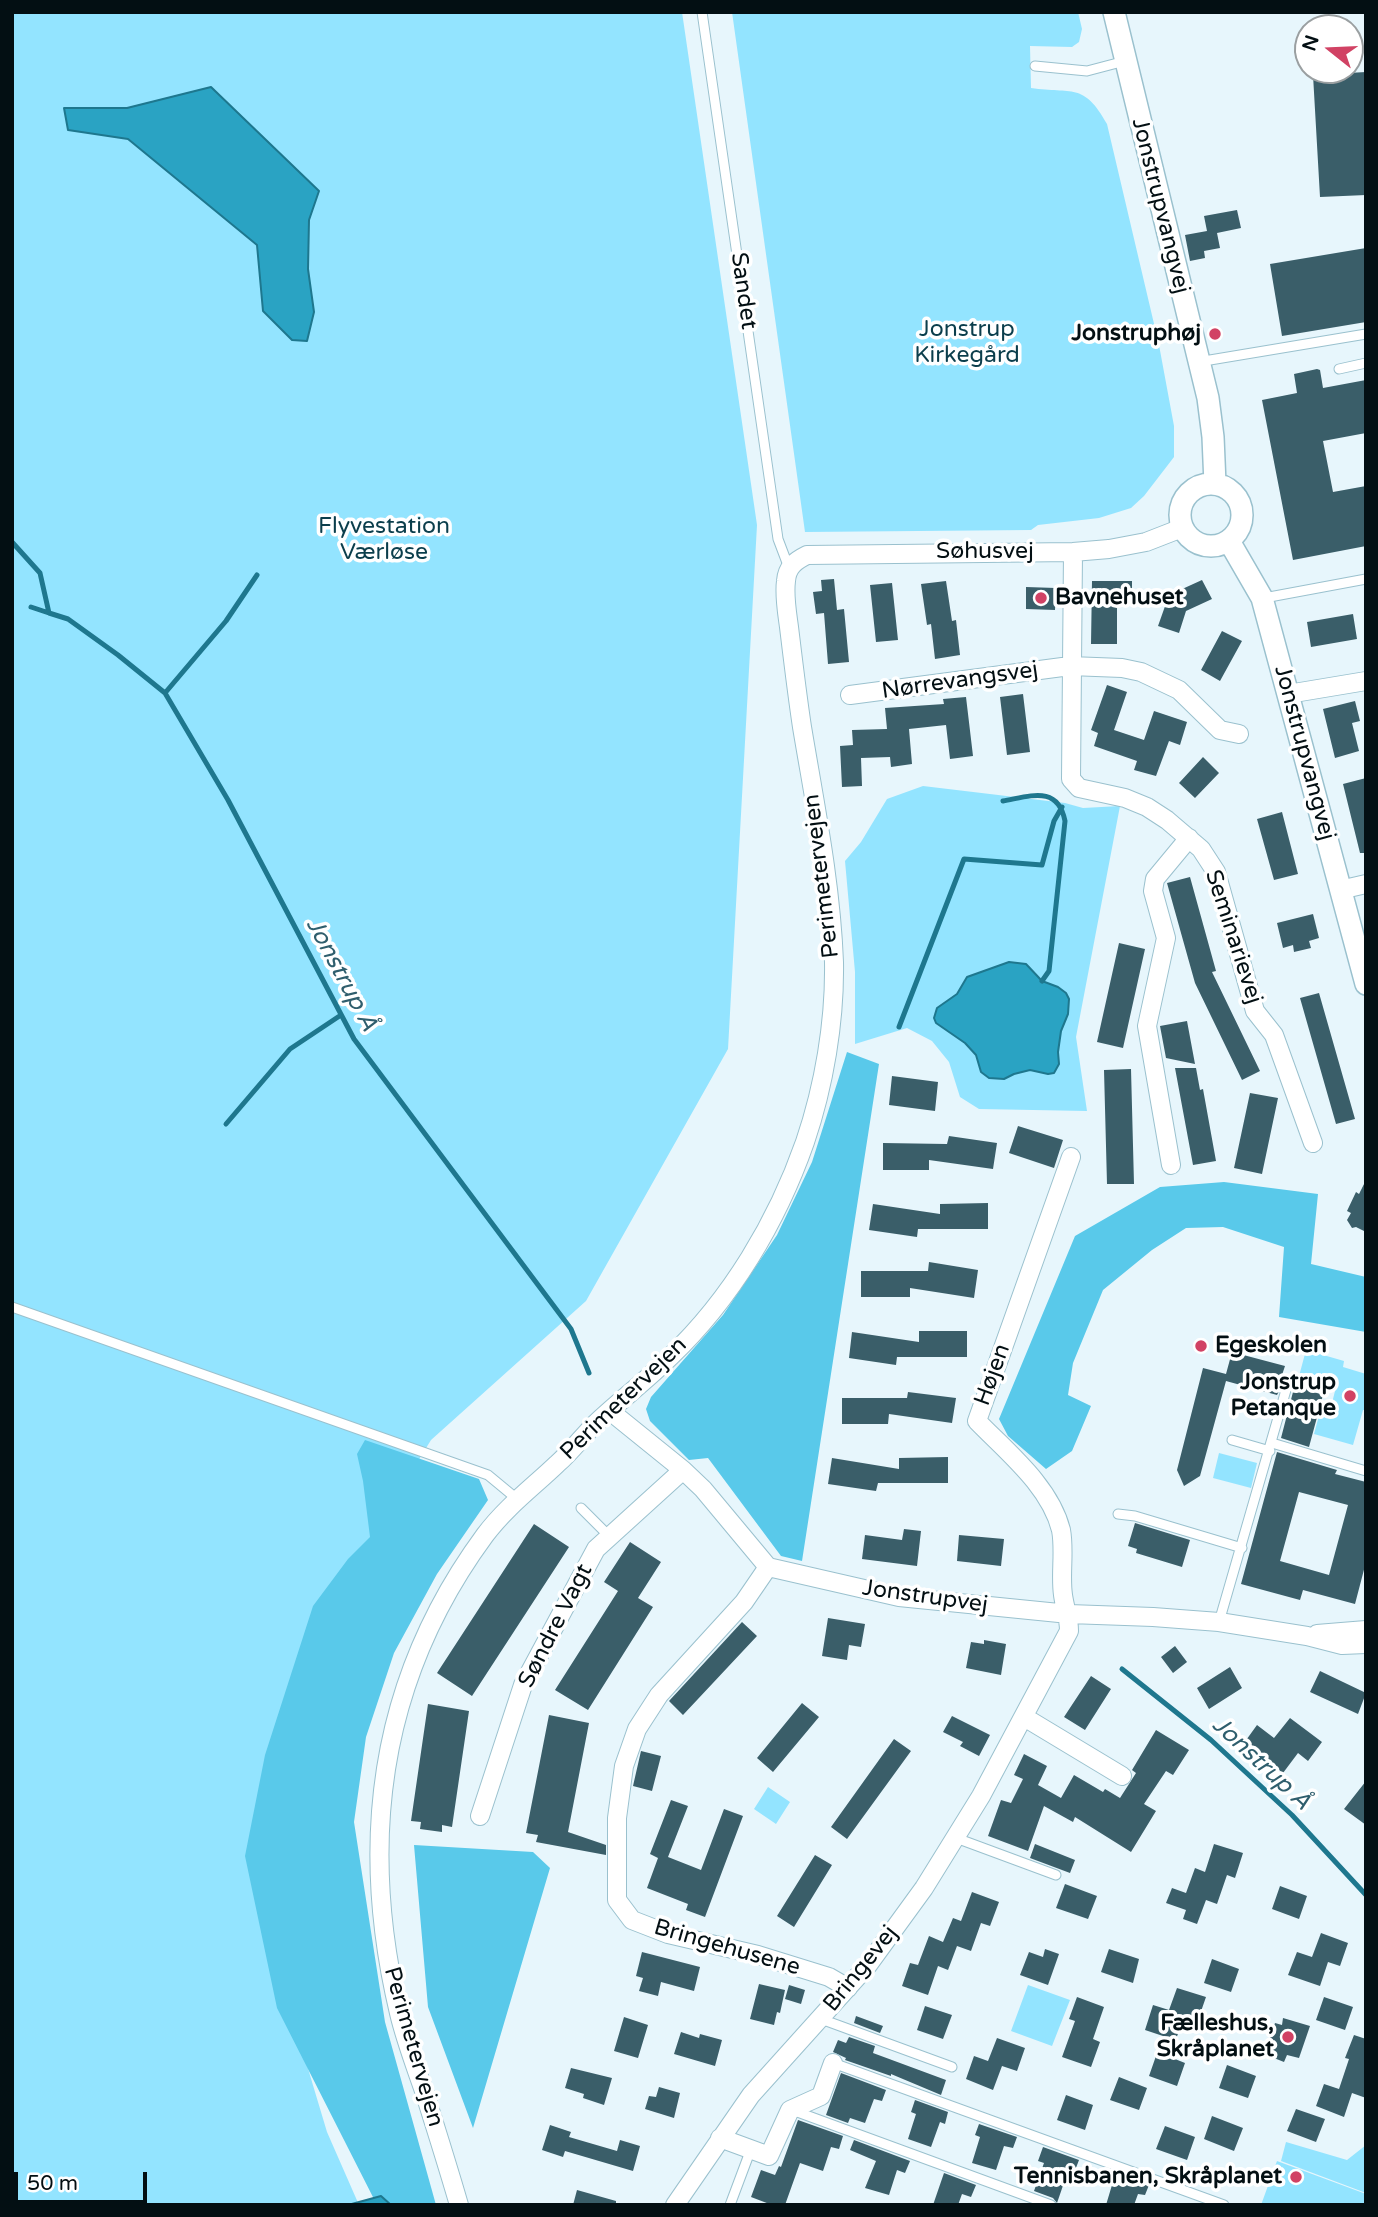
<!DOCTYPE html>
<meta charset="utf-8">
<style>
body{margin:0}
#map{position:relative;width:1378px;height:2217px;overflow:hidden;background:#e7f6fc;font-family:"Varela Round",sans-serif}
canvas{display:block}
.frame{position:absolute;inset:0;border:14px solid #030f13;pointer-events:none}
.north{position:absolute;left:1294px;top:14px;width:70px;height:70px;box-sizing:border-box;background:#fff;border:2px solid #9a9fa1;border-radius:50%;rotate:288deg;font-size:19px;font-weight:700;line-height:28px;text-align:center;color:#030f13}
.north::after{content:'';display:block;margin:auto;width:24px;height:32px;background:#d14264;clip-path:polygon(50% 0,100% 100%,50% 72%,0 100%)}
.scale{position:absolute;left:14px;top:2172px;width:133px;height:32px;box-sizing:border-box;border:4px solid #030f13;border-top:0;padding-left:9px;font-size:21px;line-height:24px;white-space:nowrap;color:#030f13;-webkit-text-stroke:5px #fff;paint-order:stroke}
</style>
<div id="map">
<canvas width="1378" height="2217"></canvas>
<div class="frame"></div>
<div class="north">N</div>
<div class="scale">50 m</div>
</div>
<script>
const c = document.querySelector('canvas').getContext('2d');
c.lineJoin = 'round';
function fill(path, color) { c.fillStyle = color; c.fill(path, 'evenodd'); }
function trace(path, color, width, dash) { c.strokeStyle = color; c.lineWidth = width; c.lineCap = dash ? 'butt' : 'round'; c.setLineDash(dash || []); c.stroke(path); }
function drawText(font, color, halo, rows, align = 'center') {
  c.font = font + ' "Varela Round",sans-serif'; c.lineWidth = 7; c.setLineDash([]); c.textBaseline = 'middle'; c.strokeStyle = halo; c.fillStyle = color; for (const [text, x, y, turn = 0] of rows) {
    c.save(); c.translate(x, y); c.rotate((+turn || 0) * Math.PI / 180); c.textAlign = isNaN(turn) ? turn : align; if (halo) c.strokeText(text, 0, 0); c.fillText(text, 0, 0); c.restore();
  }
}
fill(new Path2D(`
 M12,12H682L757,525L728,1049L586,1301L431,1440L407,1479L253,1885L327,2132L359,2205H12Z
 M732,12H1078L1082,29L1079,42L1072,47L1030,46L1031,88C1072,94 1084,82 1107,124L1159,345L1174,426V457L1144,496L1131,508L1099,518L1038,525L1031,530L805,532Z
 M923,786L1065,803L1083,808L1120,806L1076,1037L1087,1111L979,1109L960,1097L949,1062L932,1041L907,1028L855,1044V972L845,861L861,842L887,799Z
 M1306,1350L1344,1361L1343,1367L1366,1374V1410H1363L1353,1445L1314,1434L1323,1401L1332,1403L1335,1391L1298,1380Z
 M1219,1453L1257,1463L1251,1488L1213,1478Z
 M768,1787L790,1802L776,1824L754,1809Z
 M1028,1985L1070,2000L1052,2046L1011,2031Z
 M1286,2142L1347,2160L1366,2145V2193L1281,2161Z
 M1277,2161L1366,2194L1364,2205H1261Z`), '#93e4ff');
fill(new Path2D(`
 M847,1052L879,1064L802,1561L781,1556L708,1458L689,1460L650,1421L646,1409L651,1397L723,1315L777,1235L812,1162Z
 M1224,1182L1318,1194L1311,1264L1366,1277V1332L1279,1317L1284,1247L1223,1227L1186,1228L1152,1250L1103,1290L1073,1363L1068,1395L1091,1406L1072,1451L1046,1469L1008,1436L999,1419L1075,1236L1160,1187Z
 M365,1440L479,1479L488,1500L437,1574L394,1653L366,1737L354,1822L385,2022L436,2205H377L277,2008L245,1856L265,1755L313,1606L348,1559L370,1537L363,1481L357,1454Z
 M414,1845L533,1852L550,1868L473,2128L428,2007Z`), '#59c9ea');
const water = new Path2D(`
 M211,87L319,191L309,220L308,269L314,312L307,341L292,340L263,311L257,245L128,139L68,130L64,108H127Z
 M1009,962L1026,964L1042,981L1058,987L1066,993L1069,999L1068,1014L1061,1031L1058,1052L1059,1064L1054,1073L1048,1074L1030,1070L1014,1074L1004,1079L989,1078L981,1072L976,1055L965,1043L936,1023L934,1018L937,1008L957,994L967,977Z
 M381,2196L391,2205H348Z`);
fill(water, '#2aa3c3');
trace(water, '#1e778e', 2);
trace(new Path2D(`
 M12,542L40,573L49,613L68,619L118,655L165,693L228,800L354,1039L571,1329L589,1373
 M31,607L49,613
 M165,693L226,621L257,575
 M1003,801C1031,796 1058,785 1065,821L1049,971L1042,981
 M899,1027L964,859L1042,865L1054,821L1062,807
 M226,1124L290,1049L341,1015
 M1122,1669L1211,1740L1292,1815L1366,1895`), '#1e778e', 5);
fill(new Path2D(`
 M1366,72V195L1320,197L1313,75Z
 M1237,210L1241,228L1217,233L1220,248L1204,251L1205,258L1190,261L1185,235L1207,231L1204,216Z
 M1366,248V322L1282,336L1270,264Z
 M1317,369L1320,370L1323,388L1366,380V433L1323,441L1333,492L1366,486V546L1293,560L1262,400L1297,393L1294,374Z
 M834,579L837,610L844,609L849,662L828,664L824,613L816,614L813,592L822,591L821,580Z
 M1202,580L1212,599L1186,611L1179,633L1158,626L1169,595Z
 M946,581L952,621L956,620L960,655L935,659L931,624L927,625L921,584Z
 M1092,581H1132V600H1117V644H1091Z
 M892,583L898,640L876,642L870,585Z
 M1026,587L1056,588L1055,610L1026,609Z
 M1353,614L1357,639L1311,647L1307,622Z
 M1222,631L1242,641L1220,681L1201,670Z
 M1107,685L1127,692L1114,730L1144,740L1154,711L1187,722L1180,745L1169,741L1156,776L1134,770L1137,761L1094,746L1098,733L1091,730Z
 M1023,694L1030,752L1007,755L1000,697Z
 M966,697L973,756L950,759L946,725L909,729L912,764L891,767L890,757L861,758L862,786L842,787L840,746L853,745L852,730L887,729L885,708L944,704L943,699Z
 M1355,701L1360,721L1352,723L1359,751L1335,758L1323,709Z
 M1203,757L1219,773L1195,798L1179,783Z
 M1366,778V853H1360L1343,784Z
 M1282,812L1298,874L1274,880L1257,819Z
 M1190,877L1216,971L1212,972L1260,1071L1242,1080L1195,983L1167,883Z
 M1313,914L1319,938L1309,941L1311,948L1294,952L1293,945L1283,948L1277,923Z
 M1119,943L1145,949L1123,1048L1097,1042Z
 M1319,993L1355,1119L1336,1124L1300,998Z
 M1187,1021L1195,1064L1166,1058L1160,1026Z
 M1175,1068H1196L1200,1090L1203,1089L1216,1161L1193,1165Z
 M1131,1069L1134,1184H1107L1104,1070Z
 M892,1076L938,1082L935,1111L889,1105Z
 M1250,1093L1278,1098L1262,1174L1234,1168Z
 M1018,1126L1063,1140L1054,1168L1009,1153Z
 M949,1136L997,1143L993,1169L929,1160V1170H883V1143L947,1144Z
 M1366,1180V1232L1356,1227L1352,1228L1347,1220L1351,1213L1347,1211L1356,1192L1359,1194Z
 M988,1203V1229H918L917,1237L869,1230L873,1204L940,1214V1204Z
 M929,1262L978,1270L974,1298L910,1288V1297H861V1271H928Z
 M919,1331H967V1357H897L896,1365L849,1358L852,1332L919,1342Z
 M1232,1352L1285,1366L1282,1375L1316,1385L1314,1392L1323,1395L1309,1447L1281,1438L1293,1392L1291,1385H1282L1277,1395L1226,1381L1200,1476L1184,1486L1177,1470L1203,1368L1226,1374Z
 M908,1392L956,1398L952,1423L889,1414L888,1424H842V1398H907Z
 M1277,1452L1337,1470L1335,1474L1366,1482V1562L1355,1604L1303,1590L1300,1600L1241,1584ZM1299,1492L1348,1505L1329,1575L1280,1561Z
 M948,1457V1483H878L876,1491L828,1484L832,1458L899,1469V1458Z
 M1135,1523L1190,1540L1182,1567L1136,1553L1137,1549L1128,1546Z
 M534,1524L569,1547L472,1696L437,1673Z
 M904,1529L921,1531L917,1566L862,1559L865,1535L902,1540Z
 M959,1535L1004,1539L1001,1566L957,1561Z
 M630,1542L661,1562L638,1598L653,1607L588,1710L555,1690L618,1591L604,1582Z
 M828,1618L865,1624L861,1647L849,1645L847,1660L822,1656Z
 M742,1622L757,1636L683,1715L669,1701Z
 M984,1640L1006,1644L1001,1675L966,1668L971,1642L984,1644Z
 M1175,1646L1187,1662L1173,1673L1161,1657Z
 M1230,1667L1242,1688L1209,1709L1197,1688Z
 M1320,1671L1366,1693L1358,1714L1310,1692Z
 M1091,1676L1111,1689L1085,1730L1064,1717Z
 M802,1703L819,1717L773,1772L757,1758Z
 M428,1704L469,1711L452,1827L442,1825V1832L420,1829L421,1822L411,1821Z
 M549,1715L589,1723L568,1832L606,1845V1855L536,1842L538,1835L526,1833Z
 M952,1716L990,1735L979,1756L960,1746L963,1742L943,1732Z
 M1290,1718L1322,1742L1308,1761L1298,1753L1283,1773L1244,1743L1257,1725L1274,1738Z
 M1156,1730L1189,1750L1173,1775L1166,1771L1144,1804L1156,1811L1131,1852L1075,1817L1073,1822L1044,1806L1028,1851L988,1836L1001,1800L1011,1803L1023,1779L1014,1775L1024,1754L1047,1766L1038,1785L1061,1798L1074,1775L1103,1792L1105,1789L1120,1798L1136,1773L1132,1770Z
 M894,1739L911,1751L847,1839L831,1827Z
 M641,1751L661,1756L652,1791L633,1786Z
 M1366,1781V1825L1344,1809Z
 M671,1800L688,1806L668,1857L701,1870L724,1809L743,1816L705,1917L686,1910L688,1904L647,1888L658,1858L650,1854Z
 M1035,1844L1075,1860L1070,1873L1030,1858Z
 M1214,1844L1243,1853L1235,1878L1227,1875L1217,1904L1206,1900L1197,1924L1183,1919L1186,1910L1166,1903L1172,1888L1186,1893L1195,1868L1205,1872Z
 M815,1855L832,1865L794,1927L777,1916Z
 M1065,1884L1097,1896L1088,1919L1056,1908Z
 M1280,1886L1307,1896L1299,1919L1272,1909Z
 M972,1892L999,1902L990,1926L981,1923L971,1951L957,1946L948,1970L938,1966L928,1995L902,1986L910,1963L918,1965L929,1936L943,1942L953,1918L961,1921Z
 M1321,1933L1348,1943L1340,1966L1328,1962L1320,1986L1288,1975L1297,1952L1312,1957Z
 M1045,1949L1059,1954L1048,1985L1020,1975L1029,1952L1043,1957Z
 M1109,1949L1139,1959L1133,1983L1101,1972Z
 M642,1952L700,1967L694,1991L661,1982L658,1996L639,1991L643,1978L636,1976Z
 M1212,1959L1239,1969L1231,1992L1204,1983Z
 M759,1984L785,1990L780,2013L777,2012L774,2025L750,2019Z
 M789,1985L805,1990L801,2004L785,1999Z
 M1177,1988L1206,1997L1198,2020L1184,2016L1170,2057L1185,2063L1177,2086L1149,2076L1163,2036L1145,2030L1153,2005L1169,2010Z
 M1077,1997L1104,2007L1093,2039L1100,2042L1091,2067L1062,2057L1075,2021L1069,2019Z
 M1324,1997L1353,2007L1345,2030L1316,2020Z
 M925,2006L952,2015L943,2039L917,2030Z
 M856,2016L883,2026L880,2033L854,2023Z
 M624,2017L648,2025L638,2058L614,2051Z
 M1283,2018L1310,2026L1299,2058L1287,2055L1284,2062L1269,2056L1266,2049L1275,2023L1282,2025Z
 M681,2032L699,2038L700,2034L722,2040L715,2066L674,2054Z
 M1354,2035L1366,2039V2098L1352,2093L1344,2117L1316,2106L1324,2084L1339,2089L1349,2059L1345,2058Z
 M849,2037L875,2046L873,2053L946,2080L941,2095L891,2074V2076L845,2060L846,2058L833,2052L838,2040L846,2043Z
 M997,2038L1025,2048L1017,2071L1002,2066L993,2090L966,2079L974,2056L988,2061Z
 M1227,2065L1256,2076L1248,2098L1219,2088Z
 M571,2068L612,2078L604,2105L583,2098L584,2094L565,2088Z
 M841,2073L886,2090L882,2101L874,2099L865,2123L850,2118L848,2123L826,2115Z
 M1119,2077L1147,2088L1139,2110L1110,2100Z
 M659,2087L680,2093L674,2118L645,2109L649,2096L656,2097Z
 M1066,2095L1093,2105L1085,2130L1057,2120Z
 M915,2100L948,2112L945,2124L940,2122L931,2147L908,2139L916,2114L911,2112Z
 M1296,2109L1325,2119L1316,2142L1287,2131Z
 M1212,2116L1243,2128L1234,2151L1204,2139Z
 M798,2120L843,2136L839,2149L831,2147L823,2171L800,2163L785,2205H772L751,2197L761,2170L775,2175L779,2166L781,2167Z
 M979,2124L1017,2137L1013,2148L1004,2146L996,2170L972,2163L980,2137L975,2135Z
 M550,2125L571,2132L569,2137L617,2151L620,2140L640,2146L633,2171L565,2151L563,2157L542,2150Z
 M1165,2126L1195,2137L1187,2160L1156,2149Z
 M854,2140L910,2161L905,2173L897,2170L889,2195L865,2188L876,2161L850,2150Z
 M1043,2147L1079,2160L1074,2173L1068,2171L1057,2203L1053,2198L1034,2191L1044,2163L1038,2161Z
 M1109,2171L1149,2185L1145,2195L1138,2194L1134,2205H1106L1112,2185L1105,2183Z
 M944,2173L976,2185L971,2197L962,2194L958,2205H933Z
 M577,2190L616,2201V2205H573Z`), '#3a5e69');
const service = new Path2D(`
 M702,12L778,539L789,568
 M1035,66L1087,71L1125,61
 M1198,362L1366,334
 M1339,369L1366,363
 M1264,598L1366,579
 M12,1307L488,1475L517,1499
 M1232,1440L1270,1451
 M1272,1443L1366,1471
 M581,1508L609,1536
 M1118,1514L1135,1516L1242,1548
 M1219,1622L1286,1390
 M956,1838L1056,1875
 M821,2019L952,2067
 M833,2063L1224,2205
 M792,2110L1051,2205
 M730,2205L751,2149`);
const minor = new Path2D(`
 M1073,552L1071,779L1079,788L1125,798L1147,807L1167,820L1201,849L1216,872L1255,1011L1274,1035L1313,1143
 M1288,694L1366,681
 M850,695L1070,666L1122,668L1141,672L1179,690L1220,730L1239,734
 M1340,890L1366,884
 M1171,1165L1147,1026L1166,938L1153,891L1155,879L1189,838
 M610,1411L683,1470L703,1489L768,1567L899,1597L1069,1614L1153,1617L1219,1622L1307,1636L1342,1645L1366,1644
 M768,1567L744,1602L659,1695L637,1729L624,1766L617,1818V1900L632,1920L668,1934L758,1955L829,1977L848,1988
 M1317,1634L1366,1630
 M1024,1717L1122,1776
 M480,1816L523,1685L596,1549L683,1470
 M720,2138L769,2156L790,2110L821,2096L833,2063
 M459,2205C448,2167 436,2129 424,2091C415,2065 405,2039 399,2013C358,1841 379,1679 485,1535C506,1507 533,1487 557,1464C571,1452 582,1437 595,1424C619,1401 646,1381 670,1357C731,1299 777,1222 805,1142C824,1086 835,1022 834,962C831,883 815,805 802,727C797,694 793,660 789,627C787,612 784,596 786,581C787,567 795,561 807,555L1073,552L1109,549L1146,542L1182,528
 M675,2205L751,2095L868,1965L924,1888L981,1796L1069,1631C1069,1617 1065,1609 1063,1595C1060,1574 1065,1551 1061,1530C1050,1486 1007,1452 977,1421L1071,1157`);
const tertiary = new Path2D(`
 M1114,12L1208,398L1213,437L1215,484
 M1180 515a31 31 0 1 1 62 0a31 31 0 1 1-62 0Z
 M1229,541L1262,598L1366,984`);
trace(service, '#9ac1ce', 11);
trace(minor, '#9ac1ce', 20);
trace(tertiary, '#9ac1ce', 24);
trace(service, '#fff', 9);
trace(minor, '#fff', 18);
trace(tertiary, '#fff', 21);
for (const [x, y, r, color] of [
 [1215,334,7,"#d14264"],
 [1041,598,7,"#d14264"],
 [1201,1346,7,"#d14264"],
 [1350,1396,7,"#d14264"],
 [1288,2037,7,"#d14264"],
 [1296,2177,7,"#d14264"]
]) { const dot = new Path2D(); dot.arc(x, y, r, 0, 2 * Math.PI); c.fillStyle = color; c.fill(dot); trace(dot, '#fff', 2.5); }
drawText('23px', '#030f13', '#fff', [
 ["Jonstrupvangvej",1160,206,76],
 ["Sandet",743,291,82],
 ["Søhusvej",985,552],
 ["Nørrevangsvej",960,681,-8],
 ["Jonstrupvangvej",1304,753,75],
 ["Perimetervejen",822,876,-97],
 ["Seminarievej",1233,937,72],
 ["Højen",993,1375,-70],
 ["Perimetervejen",624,1399,-44],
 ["Jonstrupvej",925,1597,8],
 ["Søndre Vagt",556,1626,-63],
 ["Bringehusene",727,1948,16],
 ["Bringevej",861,1969,-51],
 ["Perimetervejen",413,2047,74]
]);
drawText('23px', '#0b3e4c', '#fff', [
 ["Jonstrup",967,330],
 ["Kirkegård",967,356],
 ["Flyvestation",384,527],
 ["Værløse",384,553]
]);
drawText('bold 23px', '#030f13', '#fff', [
 ["Jonstruphøj",1201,334],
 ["Bavnehuset",1055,598,"left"],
 ["Egeskolen",1215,1346,"left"],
 ["Jonstrup",1336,1383],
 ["Petanque",1336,1409],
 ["Fælleshus,",1274,2024],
 ["Skråplanet",1274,2050],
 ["Tennisbanen, Skråplanet",1282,2177]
], 'right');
drawText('italic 24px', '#2f5e6d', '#fff', [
 ["Jonstrup Å",341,975,62],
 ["Jonstrup Å",1261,1764,43]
]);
</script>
